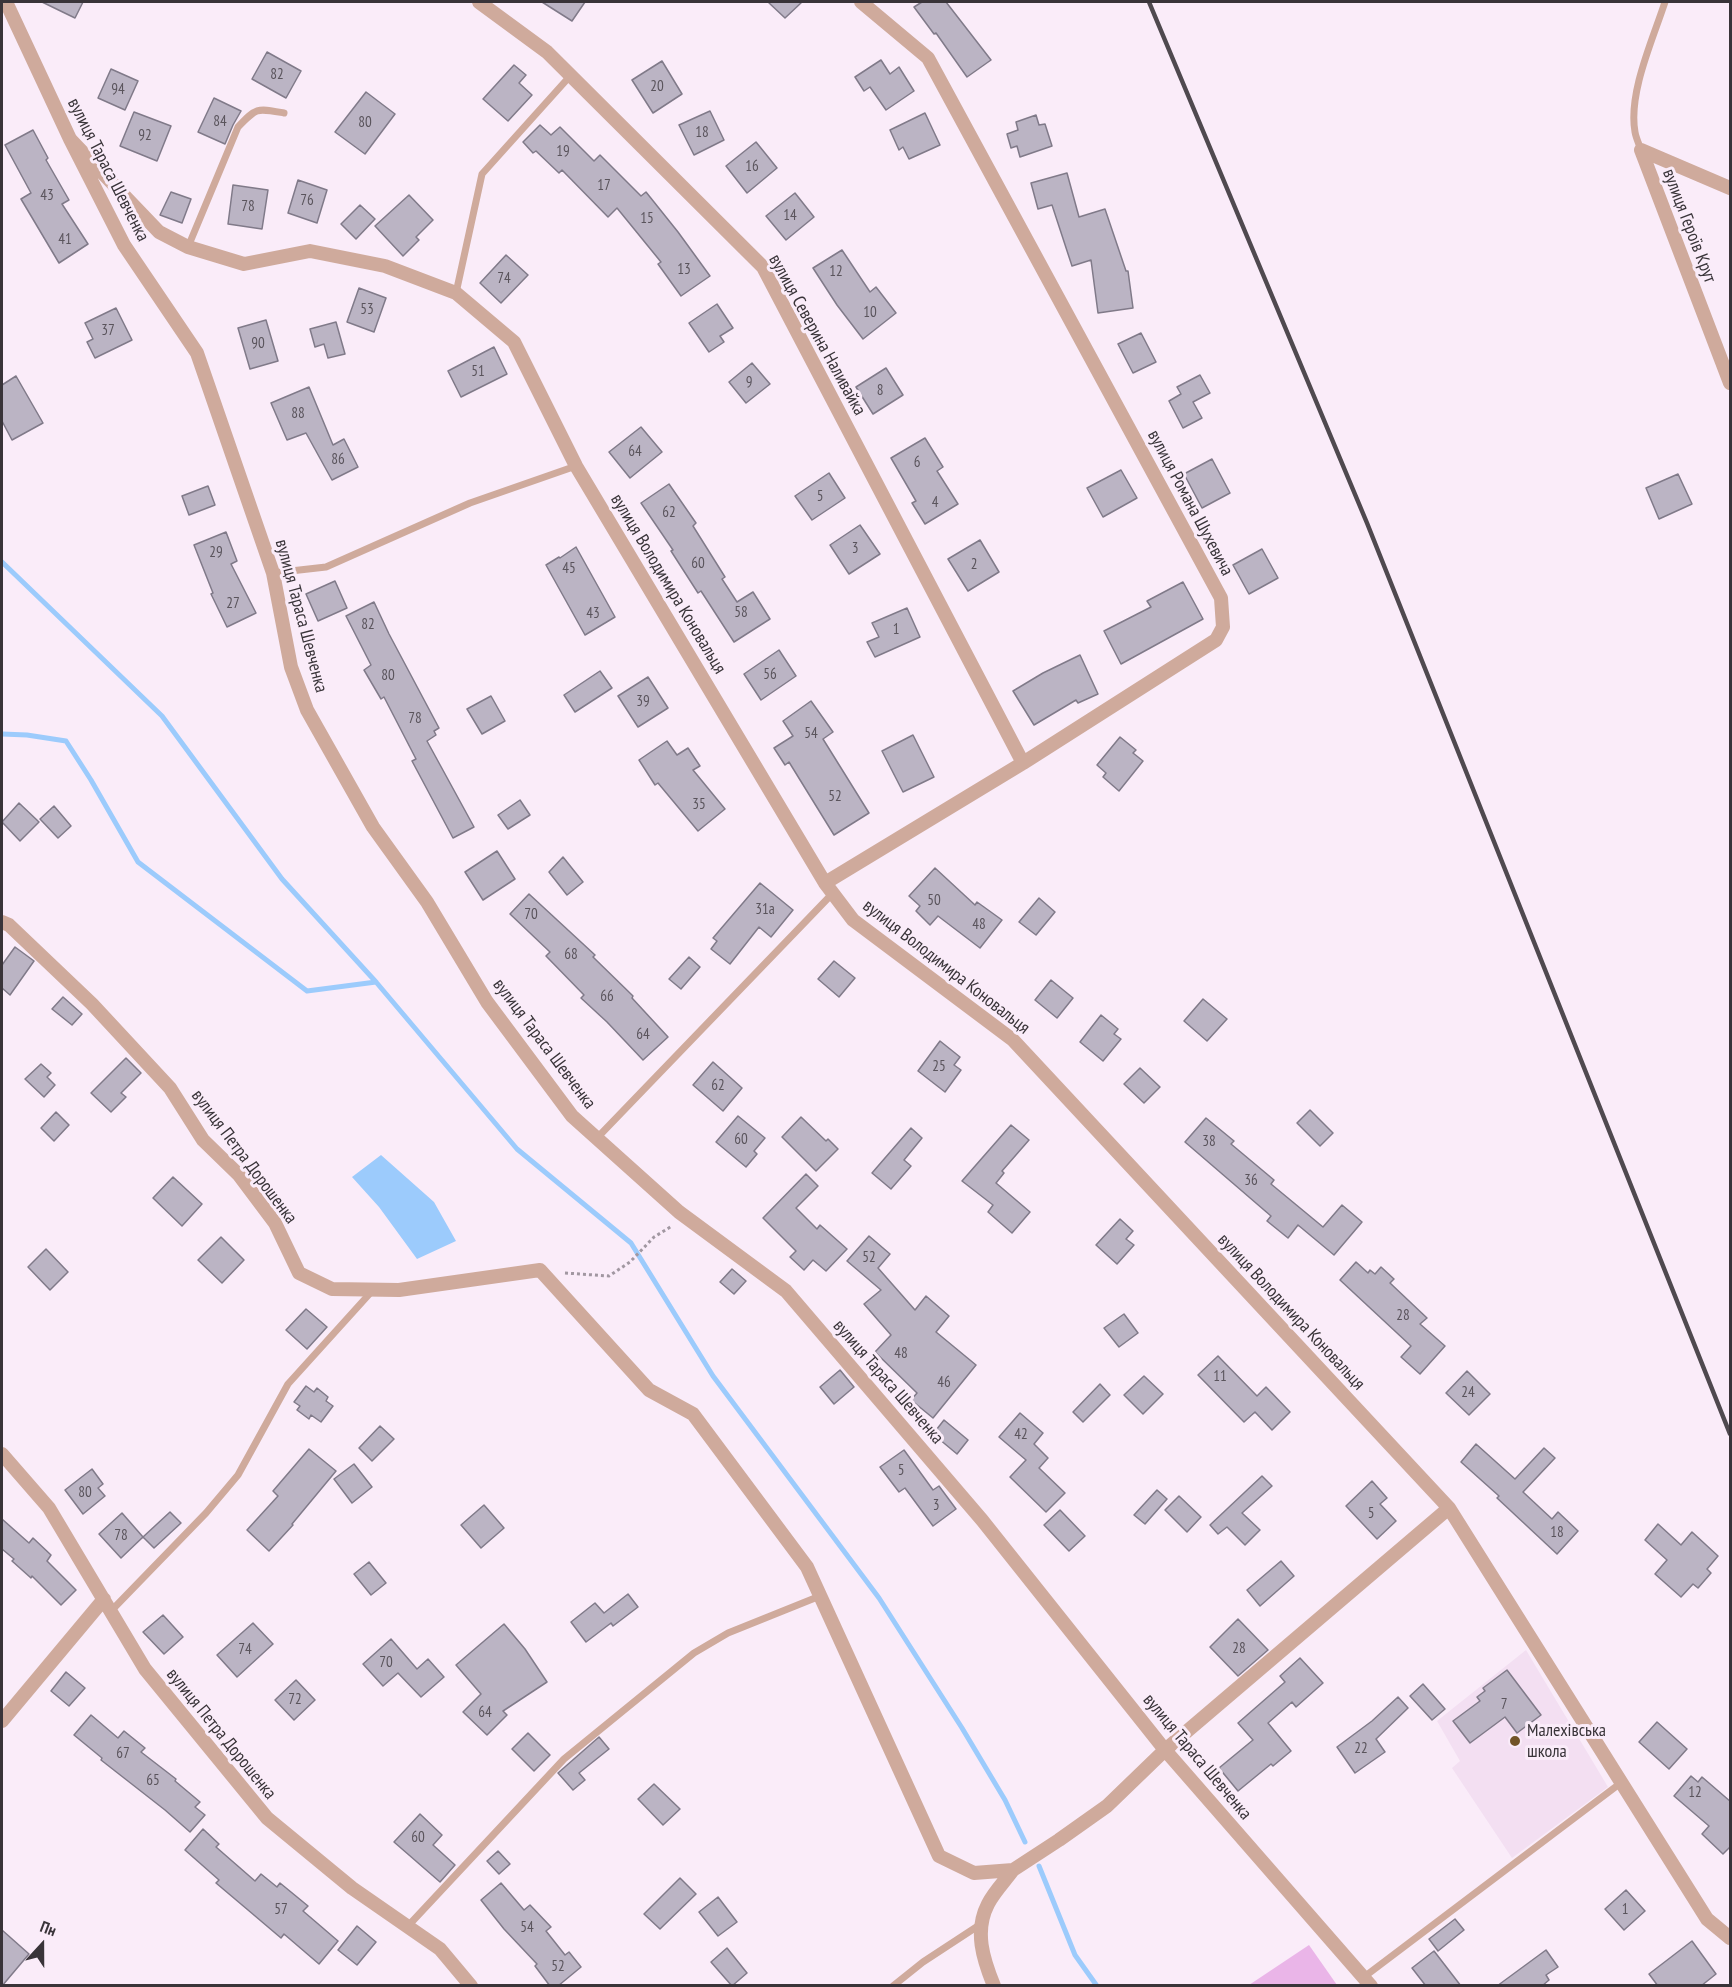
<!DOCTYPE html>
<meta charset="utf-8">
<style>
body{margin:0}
#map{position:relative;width:1732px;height:1987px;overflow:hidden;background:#faecf9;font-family:"PT Sans Narrow",sans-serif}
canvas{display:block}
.frame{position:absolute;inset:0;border:3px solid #393439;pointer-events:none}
.north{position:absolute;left:12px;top:1915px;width:60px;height:60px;-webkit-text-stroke:4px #faecf9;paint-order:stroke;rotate:21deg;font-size:16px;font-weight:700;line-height:24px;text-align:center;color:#393439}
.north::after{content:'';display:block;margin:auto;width:21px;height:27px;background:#393439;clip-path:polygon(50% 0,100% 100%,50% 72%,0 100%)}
</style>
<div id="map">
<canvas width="1732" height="1987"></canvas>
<div class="frame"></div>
<div class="north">Пн</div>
</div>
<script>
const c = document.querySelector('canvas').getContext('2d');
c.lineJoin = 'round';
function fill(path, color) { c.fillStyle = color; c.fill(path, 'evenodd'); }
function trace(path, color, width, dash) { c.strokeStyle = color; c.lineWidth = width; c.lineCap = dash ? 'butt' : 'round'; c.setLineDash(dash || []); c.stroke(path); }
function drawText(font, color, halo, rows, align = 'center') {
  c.font = font + ' "PT Sans Narrow",sans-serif'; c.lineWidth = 6; c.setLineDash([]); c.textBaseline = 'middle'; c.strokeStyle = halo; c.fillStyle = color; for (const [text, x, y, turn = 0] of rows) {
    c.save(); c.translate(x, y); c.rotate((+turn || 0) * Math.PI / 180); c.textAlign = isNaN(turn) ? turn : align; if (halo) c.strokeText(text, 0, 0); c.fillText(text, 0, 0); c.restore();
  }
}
fill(new Path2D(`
 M1526,1650L1608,1787L1512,1858L1452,1768L1460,1761L1437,1721Z`), '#f3dff2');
fill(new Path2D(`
 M1309,1945L1337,1985H1249Z`), '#eab5e8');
fill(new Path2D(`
 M381,1155L434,1202L456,1241L417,1259L379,1207L352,1177Z`), '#9ccbfc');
trace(new Path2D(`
 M2,562L162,716L282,879L376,982
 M2,734L27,735L66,741L91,780L138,862L307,991L376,982L517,1149L631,1243L713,1376L879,1598L962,1728L1005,1800L1025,1842
 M1039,1866L1075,1955L1097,1986`), '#9ccbfc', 5);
const building = new Path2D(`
 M42,2H83L75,18Z
 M542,2H585L572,21Z
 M768,2H802L785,18Z
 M922,2H946L991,60L967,77L936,33L934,34L914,7Z
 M267,52L301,71L286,98L252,79Z
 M881,60L890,74L899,67L914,91L886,110L870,87L864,91L855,77Z
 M662,61L682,94L653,113L632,80Z
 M514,65L526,75L519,83L532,95L508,121L483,99Z
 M111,69L138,81L125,110L98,98Z
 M366,92L395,114L365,154L335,132Z
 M214,98L241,111L233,125L225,144L198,132Z
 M710,111L724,140L694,155L679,125Z
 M134,112L171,126L157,161L120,146Z
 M925,113L940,145L909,159L903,147L899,150L890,130Z
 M1036,115L1039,125L1045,124L1052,146L1020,157L1017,146L1011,148L1007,134L1018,130L1016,122Z
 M540,125L551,135L560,127L594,161L600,155L641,196L646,192L678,232L710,276L681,296L658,264L661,262L617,208L608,217L562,170L559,173L536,151L533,153L523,142Z
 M33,130L48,158L46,160L69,200L62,204L88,244L59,263L21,199L31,193L5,145Z
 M756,142L777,168L747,193L726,166Z
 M1067,173L1079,217L1105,209L1126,271H1128L1133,308L1098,313L1091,260L1072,266L1052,205L1038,209L1031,183Z
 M298,180L327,190L317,223L288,213Z
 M233,185L268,190L262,229L228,224Z
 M171,192L191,199L182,223L160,215Z
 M795,193L814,217L786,240L766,216Z
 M409,195L433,220L416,237L419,240L403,256L375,226Z
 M360,205L375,219L356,239L341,224Z
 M842,250L870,292L876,287L896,313L863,339L837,305L813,268Z
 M506,255L528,275L501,303L480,283Z
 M359,288L386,298L374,332L347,322Z
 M717,304L733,328L720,336L724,342L709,352L689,323Z
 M116,308L132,340L95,358L87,342L93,339L85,323Z
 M266,320L278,361L250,369L238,328Z
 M336,322L345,354L328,358L324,344L315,347L310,329Z
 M1141,333L1156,362L1133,373L1118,344Z
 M494,347L507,374L461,397L448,371Z
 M752,363L770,384L746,403L729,382Z
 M886,368L903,395L873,414L856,387Z
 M1200,375L1210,393L1193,402L1202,418L1183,428L1169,401L1181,394L1177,387Z
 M16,376L43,423L12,440L2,421V385Z
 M309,387L333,445L344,439L358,467L332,480L306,433L287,440L271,403Z
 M641,427L662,452L630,478L609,452Z
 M925,438L943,467L937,471L958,504L925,524L912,503L916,501L891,458Z
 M1212,459L1230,493L1202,508L1184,474Z
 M1121,470L1137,498L1103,517L1087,488Z
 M829,473L845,498L812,520L795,496Z
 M1678,474L1692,504L1659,519L1646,488Z
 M669,484L696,523L693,526L725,577L722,579L737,602L753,592L770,619L734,642L701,591L698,593L671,551L673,550L641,503Z
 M208,486L215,505L189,515L182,496Z
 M860,525L880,554L849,574L830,545Z
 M226,532L237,561L231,564L256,613L227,627L211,594L213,593L194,545Z
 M980,540L999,572L968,591L948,559Z
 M576,547L615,617L585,635L546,565L559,557L560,558Z
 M1262,549L1278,578L1249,594L1233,565Z
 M335,581L347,608L318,621L306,594Z
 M1183,582L1203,619L1121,664L1104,631L1151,607L1147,601Z
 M374,602L389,634L439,728L434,731L436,735L427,741L474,827L453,838L412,761L416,759L384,697L381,699L364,670L371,665L346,616Z
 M907,608L920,637L875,657L867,642L879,637L872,623Z
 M779,650L796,676L761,700L744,674Z
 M1080,655L1098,694L1078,703L1076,700L1034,725L1013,691L1043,673Z
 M600,671L612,688L575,712L564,695Z
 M648,677L668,708L638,727L618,696Z
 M491,696L505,721L482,734L467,709Z
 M811,701L833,732L823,739L869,813L834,835L789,762L785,765L774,748L793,736L783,721Z
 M913,735L934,777L903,792L882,751Z
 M1120,737L1136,750L1133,753L1143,761L1119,791L1103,777L1106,773L1097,765Z
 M667,741L677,755L688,748L700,766L693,770L725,809L698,831L658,783L655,785L639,760Z
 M520,800L530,815L508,829L498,815Z
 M19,803L39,822L20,841L2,822Z
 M54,806L71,826L58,838L40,819Z
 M497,851L515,879L483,900L465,872Z
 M563,857L583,882L567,895L549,872Z
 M935,868L975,905L977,902L1002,920L980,948L938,916L930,925L916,911L920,906L909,896Z
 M760,883L793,910L771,937L759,927L730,964L711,949L717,941L713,938Z
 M529,894L595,955L593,957L633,996L632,998L668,1037L643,1060L607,1022L581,998L584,995L546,956L550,952L510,914Z
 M1039,898L1055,912L1036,935L1019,922Z
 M15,947L34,961L10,995L2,988V965Z
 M689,957L700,967L681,989L669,979Z
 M834,961L855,978L839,997L818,979Z
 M1051,980L1073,998L1057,1018L1035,1000Z
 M63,997L82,1014L72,1025L52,1009Z
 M1203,999L1227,1019L1207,1041L1184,1021Z
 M1101,1015L1118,1029L1114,1034L1121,1039L1103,1061L1080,1042Z
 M940,1041L960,1057L954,1065L961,1070L945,1092L918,1071Z
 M126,1058L141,1073L121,1093L126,1097L111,1112L91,1093Z
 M713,1062L742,1088L723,1111L693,1085Z
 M41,1064L51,1073L47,1077L55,1085L44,1097L25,1079Z
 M1140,1068L1160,1087L1144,1103L1124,1084Z
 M1310,1110L1333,1133L1320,1146L1297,1123Z
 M56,1112L69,1125L54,1141L41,1128Z
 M738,1116L765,1138L754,1151L757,1154L746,1167L716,1142Z
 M801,1117L826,1141L828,1139L838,1149L816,1171L782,1137Z
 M1206,1118L1234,1141L1231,1144L1274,1180L1271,1184L1323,1227L1342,1205L1362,1222L1334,1255L1298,1225L1288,1238L1267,1221L1271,1216L1185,1142Z
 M1011,1125L1029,1140L1002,1171L1004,1173L996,1183L1030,1212L1012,1233L988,1212L993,1205L962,1181Z
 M911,1128L922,1138L904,1160L911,1166L891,1189L872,1173Z
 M806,1174L818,1186L796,1208L817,1229L820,1225L847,1249L826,1271L813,1260L804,1270L790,1257L796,1251L763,1218Z
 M173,1177L202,1204L182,1226L153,1198Z
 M1120,1219L1133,1231L1126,1239L1134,1245L1117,1264L1096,1245Z
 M869,1236L890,1254L878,1268L915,1310L926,1296L949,1316L936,1332L976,1365L933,1418L911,1400L917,1393L875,1352L891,1335L864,1304L881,1290L847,1261Z
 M221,1237L244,1260L222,1283L198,1260Z
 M46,1249L68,1272L50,1290L28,1267Z
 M1356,1262L1368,1273L1370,1270L1375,1274L1381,1267L1394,1279L1390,1283L1427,1318L1420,1324L1445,1346L1420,1374L1401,1357L1411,1346L1340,1280Z
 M732,1269L746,1281L734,1294L720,1282Z
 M306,1309L327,1327L307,1349L286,1330Z
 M1124,1314L1138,1333L1119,1347L1104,1328Z
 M1218,1356L1257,1396L1266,1387L1290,1412L1272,1430L1255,1412L1244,1422L1198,1375Z
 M840,1370L854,1387L834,1404L820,1387Z
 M1467,1371L1490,1394L1469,1415L1446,1393Z
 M1144,1376L1163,1394L1143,1414L1124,1395Z
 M1100,1384L1110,1395L1083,1422L1073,1412Z
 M306,1386L314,1392L317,1388L328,1397L326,1401L333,1406L321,1422L311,1415L309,1419L297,1410L300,1406L294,1402Z
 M1020,1413L1043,1433L1034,1444L1048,1458L1039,1468L1065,1493L1046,1512L1010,1477L1026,1460L999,1437Z
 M944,1420L968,1440L957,1454L933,1434Z
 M380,1426L394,1439L372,1461L359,1448Z
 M1476,1444L1515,1479L1544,1448L1555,1458L1523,1492L1552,1519L1558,1512L1578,1531L1557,1554L1497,1498L1499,1496L1461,1462Z
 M309,1449L336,1471L292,1524L293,1525L269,1551L247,1530L278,1496L273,1491Z
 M904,1450L933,1490L939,1486L956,1509L933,1526L905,1488L899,1492L880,1467Z
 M354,1464L372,1487L352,1503L334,1479Z
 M92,1469L103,1484L98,1488L105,1496L83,1514L65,1490Z
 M1262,1476L1272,1486L1242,1513L1260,1530L1245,1545L1227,1527L1218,1534L1210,1525Z
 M1372,1481L1387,1498L1380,1504L1396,1521L1377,1539L1346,1506Z
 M1157,1490L1167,1499L1145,1524L1134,1515Z
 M1179,1496L1201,1517L1187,1532L1165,1510Z
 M484,1505L504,1528L481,1548L461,1525Z
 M1060,1510L1085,1536L1069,1551L1044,1525Z
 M170,1512L181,1523L154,1548L143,1537Z
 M122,1513L143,1537L121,1558L99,1534Z
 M2,1519L29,1543L33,1538L51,1555L47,1561L76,1590L61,1605L32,1576L31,1578L12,1561L14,1559L2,1549Z
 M1658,1524L1681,1545L1692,1532L1718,1556L1707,1569L1711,1573L1698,1588L1693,1584L1681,1597L1655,1574L1667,1560L1645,1540Z
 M1281,1561L1294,1576L1260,1606L1247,1590Z
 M369,1562L386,1583L371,1595L354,1574Z
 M628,1594L638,1607L613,1626L611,1623L586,1642L571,1622L595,1603L604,1613Z
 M163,1615L183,1637L164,1654L143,1632Z
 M1238,1619L1268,1650L1238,1676L1210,1647Z
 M253,1623L273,1644L237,1677L217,1655Z
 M504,1624L525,1649L547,1682L503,1711L507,1715L487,1735L463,1712L481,1694L456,1665Z
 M391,1639L417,1669L428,1659L444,1677L421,1697L398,1673L383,1686L363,1664Z
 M1300,1658L1323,1683L1296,1707L1292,1702L1268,1723L1291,1751L1273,1766L1271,1764L1238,1791L1219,1768L1253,1740L1238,1723L1285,1682L1280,1676Z
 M1507,1670L1541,1715L1517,1733L1505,1717L1470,1743L1453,1721L1480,1701L1477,1697L1485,1691L1483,1688Z
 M66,1672L85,1688L69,1706L51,1691Z
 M296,1680L315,1700L294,1720L275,1700Z
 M1423,1684L1445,1709L1432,1720L1410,1696Z
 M1398,1697L1408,1708L1376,1739L1385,1752L1355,1773L1337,1747L1372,1721Z
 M91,1715L118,1738L124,1731L145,1748L141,1752L176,1779L175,1781L200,1802L195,1807L205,1815L190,1832L165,1810L101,1760L102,1758L74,1735Z
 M1657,1722L1687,1749L1669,1769L1639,1742Z
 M528,1733L550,1755L534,1771L512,1749Z
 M599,1737L609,1749L579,1773L585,1780L573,1790L558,1773Z
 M1691,1776L1698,1782L1702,1777L1731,1802V1846L1723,1854L1702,1834L1709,1826L1674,1796Z
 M654,1784L680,1809L663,1825L638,1799Z
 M420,1814L442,1835L433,1845L455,1865L440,1882L394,1842Z
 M203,1829L219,1844L216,1847L255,1881L261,1874L277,1887L280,1883L308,1906L303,1911L338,1941L319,1964L284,1934L281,1938L248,1910L216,1883L219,1880L185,1850Z
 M498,1851L510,1864L499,1874L487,1861Z
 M680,1878L696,1894L660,1929L644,1914Z
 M501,1883L524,1910L530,1905L551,1927L546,1931L565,1955L569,1952L581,1967L558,1986H550L535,1966L537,1964L504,1929L481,1900Z
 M1626,1890L1645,1911L1624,1930L1605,1909Z
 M718,1897L737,1922L718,1936L699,1912Z
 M1455,1919L1464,1930L1438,1951L1429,1939Z
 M357,1926L376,1942L357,1965L338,1950Z
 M2,1930L29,1954L2,1986Z
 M1692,1941L1716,1974L1701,1986H1658L1649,1974Z
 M727,1948L747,1973L732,1986L711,1962Z
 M1546,1950L1558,1967L1546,1975L1549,1980L1542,1986H1497Z
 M1434,1951L1461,1986H1426L1412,1968Z`);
fill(building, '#bbb4c4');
trace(building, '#807a89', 1.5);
trace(new Path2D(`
 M565,1273L609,1276L630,1262L654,1237L672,1226`), '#a197a1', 3, [3, 3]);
trace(new Path2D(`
 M1641,150C1639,144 1636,138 1635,132C1628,93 1653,39 1665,2
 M188,247L238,127C257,107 257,108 284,113
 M456,293L482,174L571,75
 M273,573L326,567L470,503L576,466
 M597,1138L833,893
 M111,1611L206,1513L238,1475L288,1384L373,1290
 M408,1926L564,1759L694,1653L728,1633L820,1596
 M1364,1977L1622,1782
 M893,1986L923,1962L981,1924`), '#cfaa9c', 7);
trace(new Path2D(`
 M6,2L70,139L124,245L197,353L273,573L291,667L307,710L373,827L427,902L487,1002L572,1116L679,1212L786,1291L982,1520L1165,1750L1371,1986
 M479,2L547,52L763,267L1023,763
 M70,139L159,232L188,247L244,264L310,251L385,266L456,293L514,342L576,466L825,883L853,920L1013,1040L1449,1508L1707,1919L1730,1938
 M1641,150L1730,383
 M1641,150L1730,188
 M825,883L1023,763L1216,640L1223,627L1221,598L928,58L861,2
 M2,922L9,925L92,1004L170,1088L203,1140L239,1175L275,1223L299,1273L332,1289L399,1290L540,1270L649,1390L693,1414L807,1567L939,1856L974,1873L1013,1870L1059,1840L1107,1806L1165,1750L1449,1508
 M2,1454L49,1508L145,1669L267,1818L352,1888L440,1949L471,1986
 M2,1721L104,1599
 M994,1986C983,1959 974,1931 988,1904C994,1892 1005,1881 1013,1870`), '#cfaa9c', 14);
trace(new Path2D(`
 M1149,2L1367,523L1730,1434`), '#4f494f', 4.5);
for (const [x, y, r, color] of [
 [1515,1741,6,"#725428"]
]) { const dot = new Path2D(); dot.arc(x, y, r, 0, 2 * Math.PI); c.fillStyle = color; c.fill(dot); trace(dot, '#faecf9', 2); }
drawText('15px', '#5a545c', null, [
 ["82",277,75],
 ["20",657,87],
 ["94",118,90],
 ["84",220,122],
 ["80",365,123],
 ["18",702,133],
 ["92",145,136],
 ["19",563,152],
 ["16",752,167],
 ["17",604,186],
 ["43",47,196],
 ["76",307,201],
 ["78",248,207],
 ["14",790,216],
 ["15",647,219],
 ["41",65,240],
 ["13",684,270],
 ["12",836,272],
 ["74",504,279],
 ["53",367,310],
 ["10",870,313],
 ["37",108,331],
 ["90",258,344],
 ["51",478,372],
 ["9",749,383],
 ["8",880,391],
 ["88",298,414],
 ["64",635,452],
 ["86",338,460],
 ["6",917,463],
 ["5",820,497],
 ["4",935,503],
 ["62",669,513],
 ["3",855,549],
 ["29",216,553],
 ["60",698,564],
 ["2",974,565],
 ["45",569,569],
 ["27",233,604],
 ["58",741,613],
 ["43",593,614],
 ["82",368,625],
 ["1",896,630],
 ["56",770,675],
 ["80",388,676],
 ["39",643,702],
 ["78",415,719],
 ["54",811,734],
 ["52",835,797],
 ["35",699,805],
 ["50",934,901],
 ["31а",765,910],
 ["70",531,915],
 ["48",979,925],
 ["68",571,955],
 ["66",607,997],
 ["64",643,1035],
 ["25",939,1067],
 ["62",718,1086],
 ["60",741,1140],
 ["38",1209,1142],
 ["36",1251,1181],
 ["52",869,1258],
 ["28",1403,1316],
 ["48",901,1354],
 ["11",1220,1377],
 ["46",944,1383],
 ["24",1468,1393],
 ["42",1021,1435],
 ["5",901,1471],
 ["80",85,1493],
 ["3",936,1506],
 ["5",1371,1514],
 ["18",1557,1533],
 ["78",121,1536],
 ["28",1239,1649],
 ["74",245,1650],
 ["70",386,1663],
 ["72",295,1700],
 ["7",1504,1705],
 ["64",485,1713],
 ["22",1361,1749],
 ["67",123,1754],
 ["65",153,1781],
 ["12",1695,1793],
 ["60",418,1838],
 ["57",281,1910],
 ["1",1625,1910],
 ["54",527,1928],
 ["52",558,1967]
]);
drawText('18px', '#393439', '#faecf9', [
 ["вулиця Тараса Шевченка",108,170,63],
 ["вулиця Героїв Крут",1689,226,69],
 ["вулиця Северина Наливайка",817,335,61],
 ["вулиця Романа Шухевича",1190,503,62],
 ["вулиця Володимира Коновальця",668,584,59],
 ["вулиця Тараса Шевченка",301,616,75],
 ["вулиця Володимира Коновальця",946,967,38],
 ["вулиця Тараса Шевченка",544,1044,53],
 ["вулиця Петра Дорошенка",244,1157,53],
 ["вулиця Володимира Коновальця",1291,1312,47],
 ["вулиця Тараса Шевченка",888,1382,49],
 ["вулиця Петра Дорошенка",221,1734,51],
 ["вулиця Тараса Шевченка",1197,1757,50]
]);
drawText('18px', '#393439', '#faecf9', [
 ["Малехівська",1527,1731],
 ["школа",1527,1752]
], 'left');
</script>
